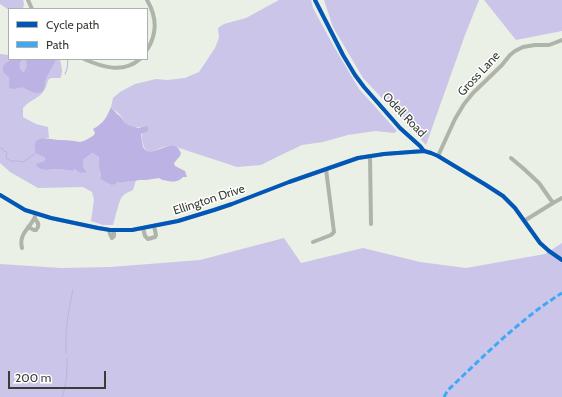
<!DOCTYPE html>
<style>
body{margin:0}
#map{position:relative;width:562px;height:397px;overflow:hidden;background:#eaf0e5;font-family:Cabin,sans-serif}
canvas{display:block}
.legend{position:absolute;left:8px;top:8px;width:140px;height:52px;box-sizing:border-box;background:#fff;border:1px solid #afb1ae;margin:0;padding:5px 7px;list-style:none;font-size:12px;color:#383d35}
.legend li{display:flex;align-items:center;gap:8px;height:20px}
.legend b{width:20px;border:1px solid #afb1ae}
.scale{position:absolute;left:8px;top:371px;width:98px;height:18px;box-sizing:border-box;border:2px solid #383d35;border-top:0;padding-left:5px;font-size:12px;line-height:14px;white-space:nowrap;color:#383d35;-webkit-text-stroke:3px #fff;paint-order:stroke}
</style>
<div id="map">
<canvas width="562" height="397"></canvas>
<ul class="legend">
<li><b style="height:5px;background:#0057b8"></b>Cycle path</li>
<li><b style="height:5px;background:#3fa9f5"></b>Path</li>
</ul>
<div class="scale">200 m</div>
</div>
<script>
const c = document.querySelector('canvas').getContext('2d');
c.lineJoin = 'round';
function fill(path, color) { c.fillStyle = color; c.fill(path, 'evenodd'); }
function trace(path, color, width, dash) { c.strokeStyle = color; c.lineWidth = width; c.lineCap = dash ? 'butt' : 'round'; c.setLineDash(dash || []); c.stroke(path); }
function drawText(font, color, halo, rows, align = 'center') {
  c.font = font + ' Cabin,sans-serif'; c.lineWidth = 3; c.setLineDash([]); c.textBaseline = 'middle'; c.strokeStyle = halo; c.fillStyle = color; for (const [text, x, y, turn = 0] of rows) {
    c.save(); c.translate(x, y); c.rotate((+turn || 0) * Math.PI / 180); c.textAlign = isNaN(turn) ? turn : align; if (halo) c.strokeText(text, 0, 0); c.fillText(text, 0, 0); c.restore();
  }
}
fill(new Path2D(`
 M0,0H23L24,3L23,9H9V10L0,4Z
 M279,0H311L313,8L333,45L359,89L397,131L394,133L375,131L348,135L323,142L302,145L281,155L261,165L237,167L173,146C170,146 166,146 163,147C155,150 147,157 143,144C140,137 142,133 146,126C139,128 129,128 124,122C121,118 124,120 121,116C118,113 114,110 111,107L113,98L120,92L135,84L156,79L167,80L185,78L199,72L215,48L219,38L218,28L224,24L246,18Z
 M324,0H479L465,35L426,145L363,78L333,27Z
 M484,0H562V31L516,40Z
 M0,54L9,55V59H60C61,66 64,72 60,78H51L48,80C44,99 34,96 23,108V117L36,124L48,127L49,138H45L44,157L45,159L44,161L39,162L40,169L45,170L60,169L73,171L74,169L87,172L83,167V160L92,153C95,154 97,154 98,156C100,159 100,175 100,179L111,185L118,182L121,183L136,180L133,190C129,192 125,193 122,197C119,200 115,219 113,225H103L91,221L94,200L92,192L83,187L38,188L10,172L0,163Z
 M284,238L301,263L363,248L420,262L466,268L545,254L562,243V397H0V264L61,268L110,267L200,260Z`), '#cbc5e9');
fill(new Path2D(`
 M12,59H24C19,61 19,65 20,69L23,73C27,69 28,63 25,59H56C54,65 50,70 47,76C45,80 45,84 44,88C40,99 27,89 22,87L14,89L9,88C9,84 10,81 9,78C7,74 7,76 4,73C0,66 7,62 12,59Z
 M111,107L117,114L121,117L124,122L128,125L138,128L146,126L148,127V131L141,134C141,138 142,143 143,147C151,162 173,133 181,153L180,156L174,163L175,166L185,171L187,177H183C178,182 175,182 168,181C164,180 163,181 159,178L146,180H140L125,182L121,183L118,182L116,183V184L111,185L100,179C101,174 100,172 99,166C99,159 101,156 92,153L83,160V167L87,172L81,173L74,169L73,171L60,169L45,170L40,169L36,165L37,163L44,161L45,159L44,157L36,153C30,135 46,138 58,140C63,140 69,140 74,141C76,141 78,142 80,142C85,141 90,138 94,135L95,133L93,129C103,124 107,117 111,107Z`), '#bcb2e3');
trace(new Path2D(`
 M65,74L67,69L68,59
 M0,148L3,149L4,151L7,152L6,158L11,161H18L23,162L36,153
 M66,353C65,332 68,311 73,290
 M62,397C67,384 67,373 67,359`), '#bcb2e3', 1);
trace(new Path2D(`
 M28,0L32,9
 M315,0L343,55L355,75L364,87L400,128L420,146L424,151L431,153L438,156L486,185L503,196L515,208L540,243L549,251L562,260
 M147,50C158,33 157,17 147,0
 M84,59C102,67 123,74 140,59
 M370,156L371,224
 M438,156L455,119L464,104L473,93L502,65L510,55L515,51L523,47L535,45H549L562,40
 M511,158L524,169L539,183L553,203
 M0,195L25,210L51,218L98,228L110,230H132L178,221L214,210L232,204L289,182L358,158L384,154L424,151
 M524,221L553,203L562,198
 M28,227L34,230H36C40,226 38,222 35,219
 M143,228L145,236L148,239L155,237L156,235L154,226
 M109,230L110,234L112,238L114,236V230
 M313,242L331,235L334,232L326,169
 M22,248C18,232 32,228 36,214`), '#aeb4aa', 4);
trace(new Path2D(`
 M444,397L448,390C484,356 520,319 562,293`), '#3fa9f5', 3, [6, 3]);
trace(new Path2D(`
 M315,0L343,55L355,75L364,87L400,128L420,146L424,151L431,153L438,156L486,185L503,196L515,208L540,243L549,251L562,260
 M0,195L25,210L51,218L98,228L110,230H132L178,221L214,210L232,204L289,182L358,158L384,154L424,151`), '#0057b8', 4);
drawText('12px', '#383d35', '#fff', [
 ["Gross Lane",479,74,-47],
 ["Odell Road",404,115,46],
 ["Ellington Drive",209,200,-18]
]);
</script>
